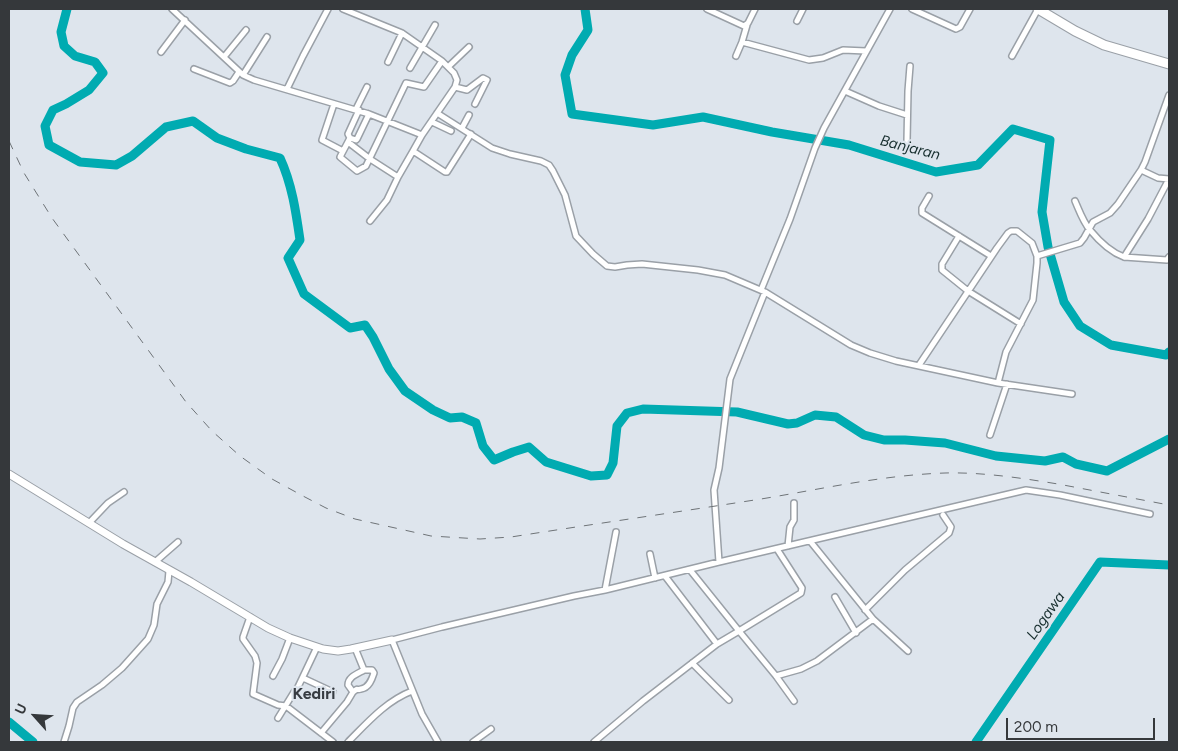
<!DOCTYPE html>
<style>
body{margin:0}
#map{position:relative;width:1178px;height:751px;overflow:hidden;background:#dee5ed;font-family:Figtree,sans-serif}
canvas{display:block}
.frame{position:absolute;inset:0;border:10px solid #35383b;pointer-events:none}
.north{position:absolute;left:10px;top:691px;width:50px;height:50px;-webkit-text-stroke:4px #dee5ed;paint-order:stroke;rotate:296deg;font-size:14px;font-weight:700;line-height:20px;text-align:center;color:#35383b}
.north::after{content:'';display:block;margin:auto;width:18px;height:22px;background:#35383b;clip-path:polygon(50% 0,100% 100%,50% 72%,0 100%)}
.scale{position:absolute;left:1006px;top:718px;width:149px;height:22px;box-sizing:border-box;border:2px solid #35383b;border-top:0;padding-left:6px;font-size:15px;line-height:18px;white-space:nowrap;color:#35383b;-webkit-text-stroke:4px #dee5ed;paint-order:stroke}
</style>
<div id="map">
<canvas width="1178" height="751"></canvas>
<div class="frame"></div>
<div class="north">U</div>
<div class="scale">200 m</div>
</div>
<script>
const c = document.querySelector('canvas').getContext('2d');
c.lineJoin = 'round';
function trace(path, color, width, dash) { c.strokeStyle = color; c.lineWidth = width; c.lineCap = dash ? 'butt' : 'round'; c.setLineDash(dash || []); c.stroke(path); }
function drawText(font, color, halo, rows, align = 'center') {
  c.font = font + ' Figtree,sans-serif'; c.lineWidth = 4.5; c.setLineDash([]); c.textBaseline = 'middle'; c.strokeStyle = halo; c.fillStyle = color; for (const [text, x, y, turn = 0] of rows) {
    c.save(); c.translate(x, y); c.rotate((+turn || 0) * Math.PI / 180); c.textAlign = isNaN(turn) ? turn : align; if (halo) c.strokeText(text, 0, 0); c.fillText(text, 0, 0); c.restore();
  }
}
trace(new Path2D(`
 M67,9L61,32L64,46L75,56L95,62L103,73L89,90L66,104L53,110L45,126L49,145L80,162L116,165L132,156L166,127L193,121L217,138L246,149L280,158C292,184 296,212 300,240L288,258L304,294L350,328L365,325L373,337L389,369L405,391L433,410L450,418L462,417L476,423L483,446L494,460L513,452L529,447L546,462L591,476L607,475L613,463L617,426L627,413L643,409L737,412L788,424L797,423L815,415L836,417L864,435L884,440H905L945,443L996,456L1045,461L1063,457L1076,464L1107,471L1169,439
 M585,9L588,30L572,55L565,75L572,114L653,125L703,117L772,132L849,145L936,172L978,165L1013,129L1050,140L1042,212L1048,247L1064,302L1080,326L1111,345L1166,355L1169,352
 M9,722L33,742
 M976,742L1100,562L1169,565`), '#00abb1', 9);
const street = new Path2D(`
 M172,9L243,75L254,80L369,114L422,135
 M343,9L402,33L442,61L454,73L457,80L455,87L422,135L413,151L445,172H447L471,134
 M707,9L744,26L748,23L755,9
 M912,9L956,29L960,27L970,9
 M797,21L803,9
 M742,42L809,60L823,58L843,50L866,51
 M161,52L185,20
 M736,56L742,42L747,25
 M1012,56L1038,9
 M224,57L246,30
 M388,62L402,33
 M448,67L469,47
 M410,68L435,25
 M194,69L230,83L233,81L239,72
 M243,75L267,37
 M455,87L467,90L483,78L487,80L475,104
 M287,89L303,56L328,9
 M845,91L879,106L907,115
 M334,104L322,140L343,151
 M356,109L367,87
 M359,110L348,134L350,138L340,157L357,171L366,166L406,83L424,87L442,61
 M437,113L492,148L510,154L541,161L549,165L553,171L565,195L576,236L593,254L607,266L615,267L627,265L642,264L698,270L725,275L765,292L851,345L870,353L896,361L998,383L1006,352L1033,300L1037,263V256L1032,243L1017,231H1011L1008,233L997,248L919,365
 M432,122L451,131
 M462,128L469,115
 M350,138L356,140L357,139L369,114
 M907,141L908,91L910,66
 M348,142L370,159L398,177
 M929,196L922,208V213L991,256
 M1075,201C1079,210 1083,222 1090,230C1099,241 1110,252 1124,257L1167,260L1169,257
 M370,221L387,200L398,177L413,151
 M959,236L942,264V270L968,291L1021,324
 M1037,256L1080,243L1084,238L1093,222L1110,213L1118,204L1141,170
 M1124,257L1148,219L1169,179L1158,178L1141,170L1145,162L1169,95
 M761,290L790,219L815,148L824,128L890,9
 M998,383L1072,394
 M990,435L1007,384
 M89,523L108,503L124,492
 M810,541L873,619L908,651
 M788,546L790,527L794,520V503
 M777,549L802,588L801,593L739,631L776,676L794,701
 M650,554L655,578
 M155,562L178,542
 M719,562L714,490L719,468L730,379L765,292
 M665,576L717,644
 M605,590L616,532
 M835,597L856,633
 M865,610L905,570L949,533L951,527L943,515
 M250,617L243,637V639L255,656L257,663L253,694L278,705L286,706L333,742
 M692,663L729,700
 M273,676L282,659L290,638
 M776,676L801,669L817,661L873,619
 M303,678L333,692
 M353,692C360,687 354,691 361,689C369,688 372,679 374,673L372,670H364
 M278,718L294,692L298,687L317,647
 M321,733L347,702L353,692L348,685C348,677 357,674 364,670L355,648
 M64,742L69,726L73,708L77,702L102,685L122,668L148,639L154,625L157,604L168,582L169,571
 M348,742C367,723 386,701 412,691
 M438,742L422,714L392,640L442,627L574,596L605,590L719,562L1026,490L1060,495L1150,514
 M473,742L491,729
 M594,742L643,701L717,644L739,631L690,570`);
const secondary = new Path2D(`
 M9,474L123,544L191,582L268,628L290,638L323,649L338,651L351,649L392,640`);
const highway = new Path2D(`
 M1038,9L1075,31L1104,45L1169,64`);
trace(street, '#9aa0a7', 8);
trace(secondary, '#9aa0a7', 9);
trace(highway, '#9aa0a7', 11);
trace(street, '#fff', 5);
trace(secondary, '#fff', 7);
trace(highway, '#fff', 9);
trace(new Path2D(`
 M9,141L24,173L52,218L186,402L212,431L240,456L272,479L303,496L326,508L355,519L431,536L480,539L511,537C594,524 678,512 761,499C822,489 883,475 945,473C982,472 1021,478 1058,484C1095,491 1132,498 1169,505`), '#6e7377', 1, [9, 9]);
drawText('italic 15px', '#172e2e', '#dee5ed', [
 ["Banjaran",910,148,14],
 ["Logawa",1046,616,-55]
]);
drawText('bold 16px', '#373c42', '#dee5ed', [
 ["Kediri",314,694]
]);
</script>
